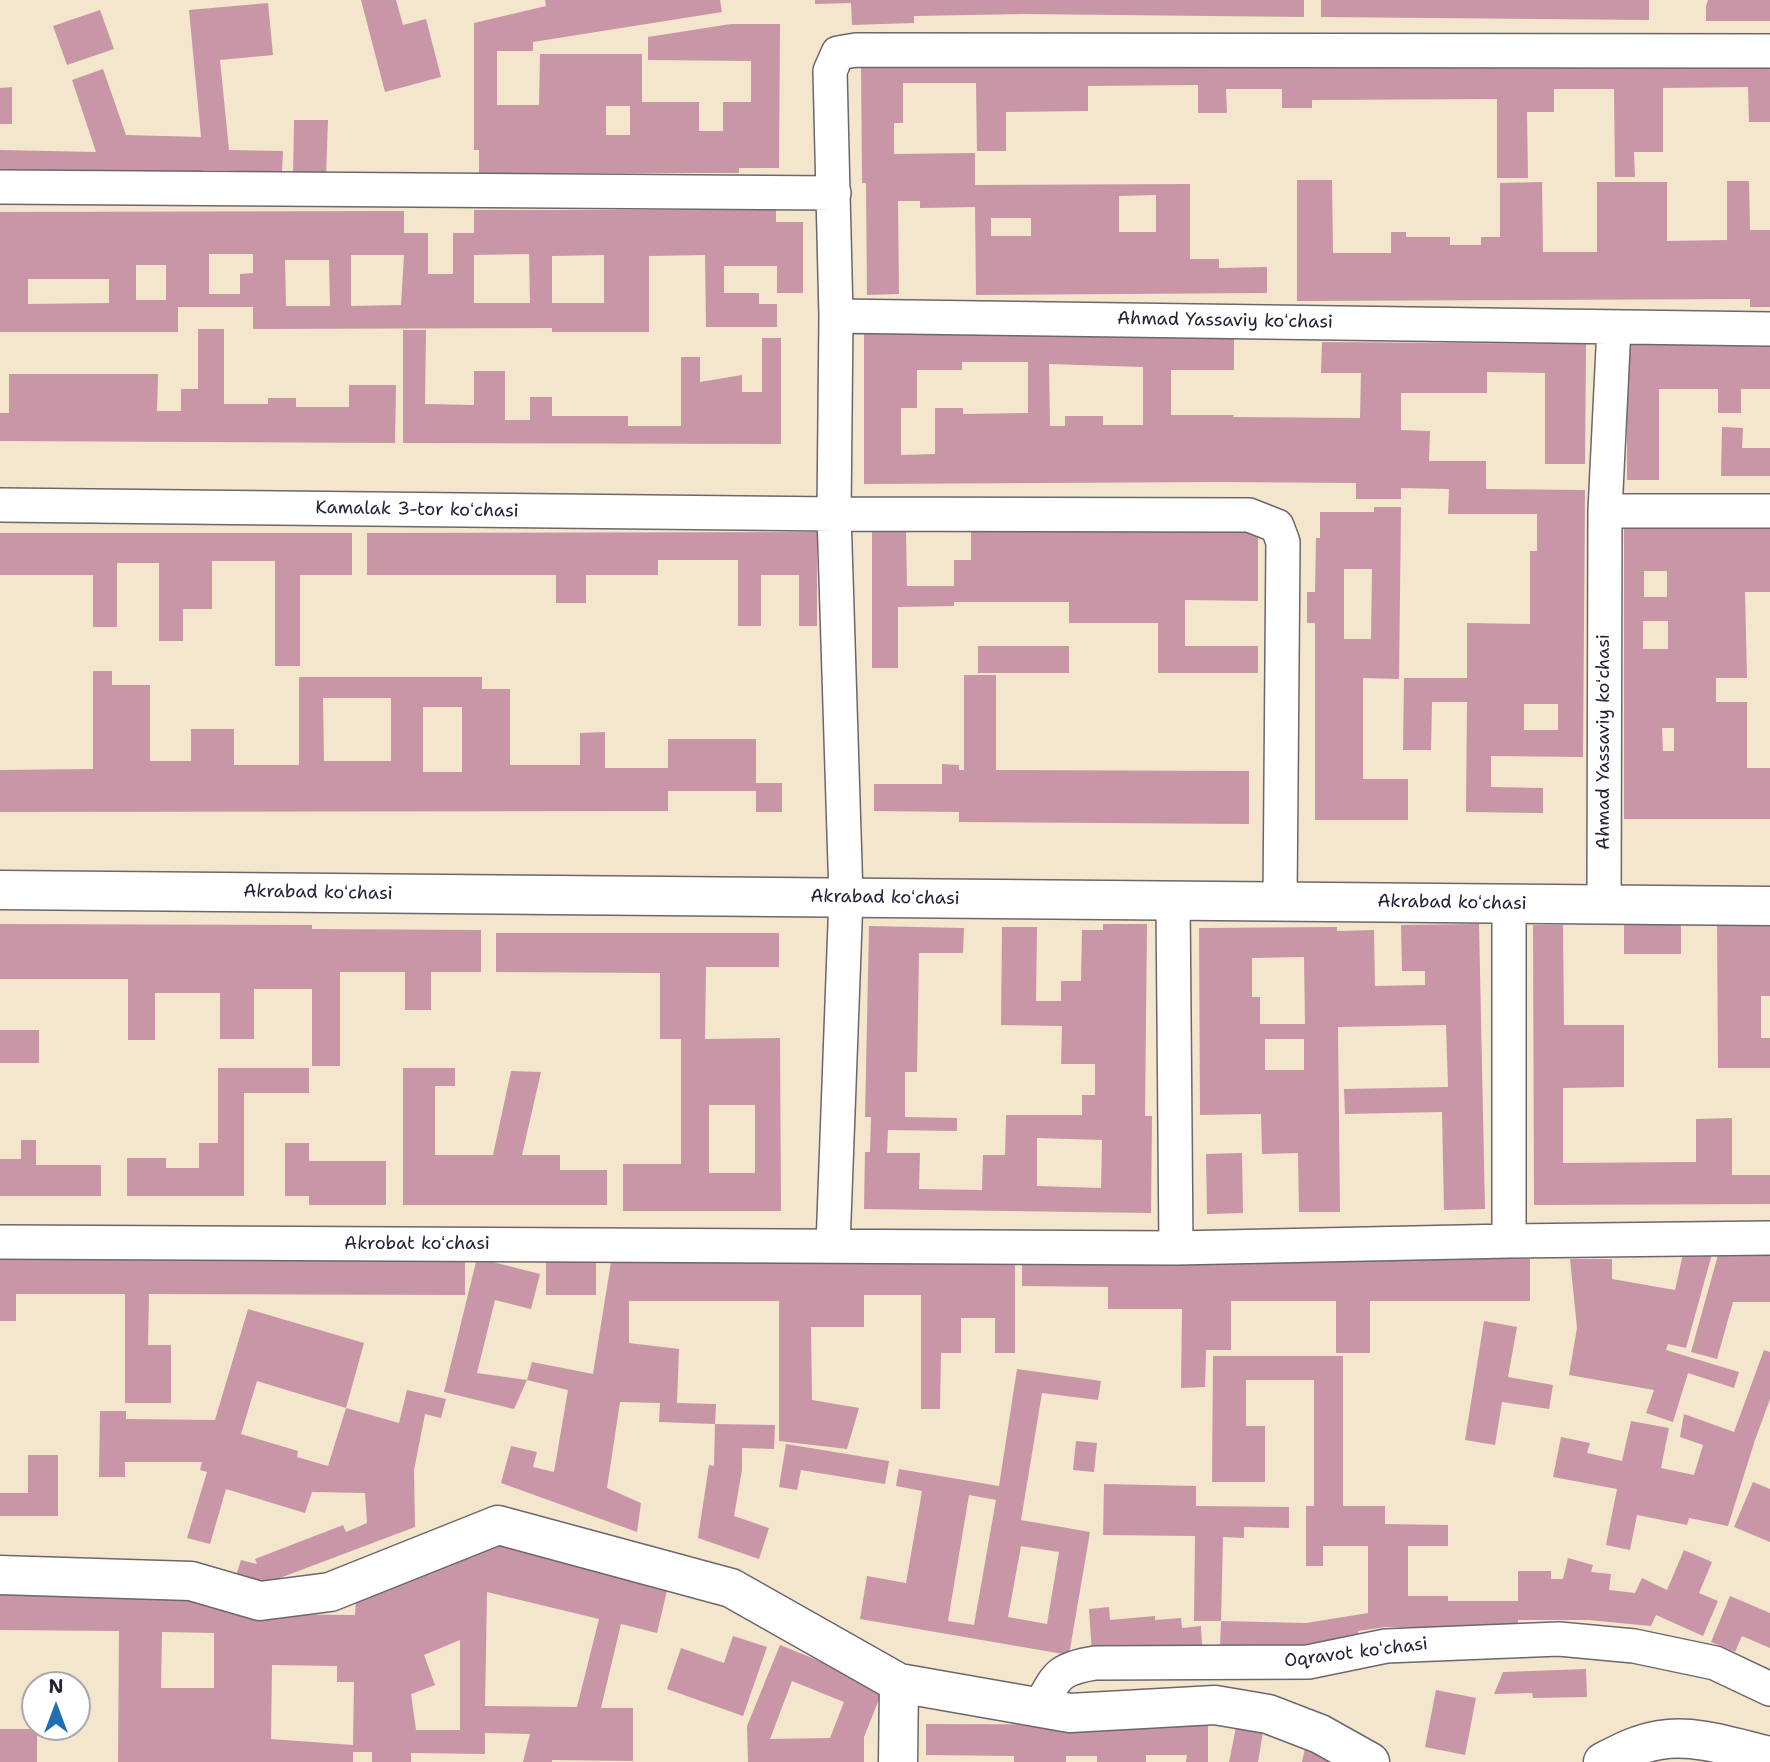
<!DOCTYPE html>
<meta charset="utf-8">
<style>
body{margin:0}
#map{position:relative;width:1770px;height:1762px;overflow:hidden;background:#f4e5cd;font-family:"Shantell Sans",sans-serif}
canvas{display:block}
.north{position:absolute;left:21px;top:1671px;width:70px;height:70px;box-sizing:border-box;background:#fff;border:2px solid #a7a7b1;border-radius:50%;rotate:0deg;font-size:19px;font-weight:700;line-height:28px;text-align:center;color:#22223b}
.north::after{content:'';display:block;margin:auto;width:24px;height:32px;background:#1f6fb2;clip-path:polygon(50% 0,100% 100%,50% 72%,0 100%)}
</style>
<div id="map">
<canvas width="1770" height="1762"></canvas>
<div class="north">N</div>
</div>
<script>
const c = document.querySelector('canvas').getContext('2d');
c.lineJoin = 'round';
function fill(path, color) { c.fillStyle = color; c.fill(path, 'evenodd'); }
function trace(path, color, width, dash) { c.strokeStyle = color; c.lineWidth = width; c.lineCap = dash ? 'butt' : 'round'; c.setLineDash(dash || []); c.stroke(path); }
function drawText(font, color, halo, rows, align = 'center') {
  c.font = font + ' "Shantell Sans",sans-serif'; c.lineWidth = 5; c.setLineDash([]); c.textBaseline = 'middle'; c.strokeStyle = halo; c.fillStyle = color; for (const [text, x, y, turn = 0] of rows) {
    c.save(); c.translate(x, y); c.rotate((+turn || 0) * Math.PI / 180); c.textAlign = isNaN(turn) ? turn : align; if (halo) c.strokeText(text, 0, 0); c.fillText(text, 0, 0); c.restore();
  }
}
fill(new Path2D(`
 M361,0H396L403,25L426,19L441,77L385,92Z
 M545,0H720L722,12L533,42V51H497V105H539L540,54H642V102H699V131H723V102H751V61L648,60V37L731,24H780L779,168H739V173H479V150H474V23L546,6ZM606,106H630V135H606Z
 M815,0H1304V17L1024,14L914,16V23L852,25L851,3L815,4Z
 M1321,0H1649V20L1321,17Z
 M1708,0H1770V21H1706V6Z
 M268,3L273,55L220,60L229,150L283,151L282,172L203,170L205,183L0,179V150L96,152L72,80L103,69L126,135L201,137L189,10Z
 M100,10L114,49L67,65L53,26Z
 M1770,57V122H1749L1748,87L1663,88V152H1634L1635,177H1615L1614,89H1554V112H1527L1528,178H1497V99L1312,100V108H1282V89H1226L1227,113H1198V85L1088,86V111L1006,112V151H977L976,83H903V123H894V154L975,153V185L1190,184V259H1219V268L1267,267V293L976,295L975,207L920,208V201H898L899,294L867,295L866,183H862L861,64ZM1156,195V232H1119V196ZM991,218H1031V236H991Z
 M12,87V124H0V88Z
 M294,120H328L326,177L293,176Z
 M1297,180H1332L1333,253H1391V232H1406V237H1450V245H1481V237H1500V183L1542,182L1543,252H1597V182H1667V241L1727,240V181H1749L1750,230H1770V307H1750V299L1297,301Z
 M705,204H776V222H803V293H777V266H724V293H759V304H777V327H706L705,255L649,256V332H552V328L253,329V307H178V332H0V212L404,211V233H428V274H453V233H474V210H705ZM209,254H253V273L240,274V294H209ZM529,254L530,303H474V255ZM351,255H404L401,305L351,306ZM604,255V303H552V256ZM285,260H329L330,306H286ZM136,265H166V300H136ZM28,279H109V303L28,304Z
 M864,326L1234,330V370H1171V415H1234L1233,417L1360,418L1361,373H1321L1322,342L1586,344L1585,464H1545V373L1487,372V393H1401V430L1430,431L1429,461H1486V489L1585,490L1583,757L1491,756V787L1543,788V813L1466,812L1467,702H1432L1431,750H1403L1404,678H1467V623L1530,624V551H1537V514H1448L1449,489L1401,488V499H1356V483L1219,482L864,484ZM962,362H1028V413L963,414V408H935V454L901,455V408H917V370H962ZM1049,364L1143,367V425H1103V416H1065V426H1050ZM1524,704H1558V730H1524Z
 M198,329H224V404H268V398H296V407H349V385H396L395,443L0,441V413H9V374H158L157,411H181V389H198Z
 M403,330H426L425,404L474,405V371H505V420H530V397H552V416H628V426H681V357H700V382L742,375V392H762V338H781V444L403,443Z
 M1627,343H1770V389H1741V413H1718V389H1659V480H1627Z
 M1722,427L1743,428L1742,448H1770V476H1721Z
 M1374,507H1401L1399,679L1363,678V779H1408V820H1315V623H1307V592H1315L1316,538H1320V512H1374ZM1344,569H1372L1371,639H1344Z
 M971,529H1258V601L1185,600V646H1258V673H1158V623H1069V602H954V606L898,607V668H872V531L906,530L907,586H954V560H971Z
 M1624,529H1770V592H1745L1747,678H1716V702H1747V768H1770V819H1624ZM1644,571H1667V597H1644ZM1643,621H1668V649H1643ZM1662,728H1674V751H1663Z
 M817,532V626H799V575H761V626H738V560H658V575H586V603H556V575H367V533Z
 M0,533H352V575H300V666H275V561H212V609H183V641H159V563H117V627H93V575H0Z
 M978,646H1069V673H978Z
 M93,671H112V685H150V761H191V729H234V765H299V677H482V689H510V765H580V733L605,732V768H668V739H756V783H782V812H756V791H668V811L0,812V770L93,769ZM323,698H391V761H324ZM423,707H462V772H423Z
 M964,675H996V770L1249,771V824L959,822V812L874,811V784H942V764L959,765V770H964Z
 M1770,923V996H1761V1038H1770V1068H1718L1717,924Z
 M0,924L312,925V929L481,930V972H431V1010H405V972H340V1066H312V989H254V1039H220V993H155V1040H128V979H0Z
 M1103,924H1147L1145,1116H1152L1151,1213L864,1209L865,1152H870L871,1117H865L869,926L964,928L963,953H919L917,1072H905V1117L957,1118V1131L888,1130L887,1153H920L919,1189L982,1190L983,1155H1005L1006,1115H1082V1095H1095V1064H1061L1062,1026L1001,1025L1002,927H1037L1036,1001H1061V981H1081L1082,930H1103ZM1037,1138L1102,1140L1101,1188L1037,1186Z
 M1479,924L1485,1209L1444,1210L1442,1112L1345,1114L1344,1089L1448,1087L1446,1025L1338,1027L1340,1212H1299L1298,1153L1262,1154L1261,1114L1200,1115L1199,928L1337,927V931L1374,930L1375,986L1425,985V971H1402L1401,925ZM1304,957L1305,1024H1260V997H1252V958ZM1265,1039H1304V1070H1265Z
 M1624,924H1681V954H1624Z
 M1533,925H1563L1564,1025H1624V1087L1563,1088V1163L1696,1162V1119L1732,1118V1175H1770V1204L1534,1205Z
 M496,933H779V967H706L705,1039L780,1038L781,1211H623V1164H681V1039H660V973L496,972ZM709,1105H755V1173H709Z
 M0,1030H39V1063H0Z
 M218,1068H309V1093H244V1196H127V1158H166V1168H199V1143H218Z
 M403,1068H455V1086H435V1155H493L511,1071L541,1072L522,1155H560V1170H607V1205H403Z
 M21,1140H36V1165H101V1196H0V1159H21Z
 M285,1143H309V1161H386V1205H309V1196H285Z
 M1242,1153L1243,1213L1207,1214L1206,1154Z
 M0,1252L465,1253V1295L149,1294L148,1345H171V1403H125V1294H16V1321H0Z
 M1015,1253V1353H995V1318H961V1353H941L940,1409H921V1295H864V1327H811L812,1400L859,1408L847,1449L779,1441V1301H629V1343L679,1349L677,1403L716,1404L715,1424L659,1422L660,1403L620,1402L607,1488L641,1503L637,1532L501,1483L511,1446L537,1452L533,1467L554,1472L568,1390L527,1380L532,1362L593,1374L611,1262Z
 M1683,1254H1712L1686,1348L1668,1344L1666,1350L1739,1372L1734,1388L1688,1373L1673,1422L1646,1413L1654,1390L1569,1375L1577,1328L1570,1259H1612V1279L1675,1290Z
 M1718,1255H1770V1302H1733L1717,1359L1691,1352Z
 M1022,1257L1530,1259V1301H1370V1353H1336V1301H1231V1350H1206L1205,1387L1181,1388L1182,1309H1108V1287L1022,1286Z
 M477,1258L540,1274L531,1309L495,1300L477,1373L527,1380L514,1409L444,1392Z
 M546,1262H596V1295H546Z
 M248,1309L364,1343L346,1408L399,1423L407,1390L446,1399L441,1418L425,1414L414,1470L415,1527L264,1584L236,1576L241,1560L257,1564L255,1559L343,1525L346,1532L367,1523L365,1493L312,1492L305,1513L226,1489L210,1544L187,1538L207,1472L200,1470L202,1462H125V1477H99L100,1411H126V1419L215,1420ZM257,1381L346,1408L328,1466L297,1457L298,1451L241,1434Z
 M1484,1321L1517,1327L1508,1377L1553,1385L1549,1409L1502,1402L1495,1445L1465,1440Z
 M1764,1350L1770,1352V1399L1755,1440L1728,1526L1689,1518L1687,1525L1637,1515L1630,1550L1606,1545L1617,1489L1553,1477L1561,1437L1590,1443L1587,1453L1622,1461L1631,1421L1669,1428L1661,1468L1694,1475L1703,1445L1680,1437L1684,1414L1734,1432Z
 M1213,1356H1343V1506H1385V1524L1448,1525V1546H1408V1596H1448V1601H1518V1571H1551V1579H1563L1568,1558L1593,1565L1591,1572L1611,1574L1609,1590L1635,1593L1642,1578L1667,1590L1684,1550L1712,1562L1699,1593L1718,1601L1703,1636L1656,1615L1651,1626L1588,1620H1518V1628L1385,1627L1358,1631L1359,1639L1305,1648L1220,1647L1221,1621L1306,1623L1368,1613V1546H1323V1566H1306V1506H1314V1380H1246V1426H1265V1482H1212Z
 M1017,1369L1101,1381L1098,1400L1042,1393L1021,1520L1090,1532L1069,1655L860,1619L867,1576L906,1583L922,1491L896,1486L899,1469L999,1486ZM969,1495L996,1500L974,1625L948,1621ZM1021,1546L1059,1552L1047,1624L1008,1617Z
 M715,1424L775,1425L774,1449L742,1448V1470L734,1516L769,1528L759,1559L698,1538L709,1465L714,1466Z
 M1076,1441L1097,1443L1094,1472L1073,1470Z
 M786,1444L889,1461L885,1484L801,1470L797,1490L779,1487Z
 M28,1455H58V1516H0V1493H28Z
 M1753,1482L1770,1489V1542L1734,1527Z
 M1104,1484L1196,1486V1506L1289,1507V1528L1244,1527V1538L1223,1537L1221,1621H1194L1195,1536L1103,1535Z
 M500,1537L670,1578L657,1633L621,1624L601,1708H633V1761L552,1760V1762H523L530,1734L485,1733V1754L411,1753V1762H372V1752H353V1762H118L119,1631L0,1630V1592L244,1595V1614L355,1615L356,1601ZM487,1592L599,1619L577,1707L485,1706ZM162,1632L214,1633V1688H161ZM460,1640V1730H416L411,1694L435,1685L424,1655ZM272,1665L337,1666V1682H354L353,1745L271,1739Z
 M1730,1596L1770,1613V1648L1742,1636L1735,1652L1711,1642Z
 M1109,1607L1110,1620L1155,1616V1620L1181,1618L1182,1628L1201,1626L1202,1646L1092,1653L1089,1609Z
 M733,1636L767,1647L743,1716L667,1689L681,1648L724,1663Z
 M780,1645L884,1687L864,1737V1762H748L747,1726ZM792,1681L844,1702L830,1738L770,1739Z
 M1586,1669L1587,1697L1533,1698L1532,1693L1494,1694L1503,1672Z
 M1436,1690L1476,1698L1465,1755L1425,1747Z
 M926,1724L1208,1725V1762H1186L1187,1755H1146V1762H1097V1756H1066V1762H1014V1756L926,1755Z
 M1236,1727L1263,1732L1258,1762H1229Z
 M0,1729H37V1762H0Z
 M1307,1739L1356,1762H1302Z`), '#c896a7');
const street = new Path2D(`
 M0,187L834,193
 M836,316L1770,329
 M0,505L834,514L1249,515L1277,526L1283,542L1280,901
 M1605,511H1770
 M1173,900L1176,1248
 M1509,904V1241
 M1604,905L1605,511L1614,327
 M0,1242L1176,1248L1509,1241L1770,1238
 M833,1246L846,897L834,514L836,316L830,71L838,53L856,50L1770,51
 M1039,1708C1057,1676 1057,1669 1095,1663L1308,1662L1386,1646L1559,1639L1634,1646L1715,1663L1770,1689`);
const secondary = new Path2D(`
 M0,890L1770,906
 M0,1575L191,1581L260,1601L330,1592L498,1525L731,1588L899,1683L1070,1713L1215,1705L1268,1714L1320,1734L1370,1762
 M898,1762L899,1683
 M1603,1762C1622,1752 1640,1743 1660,1740C1696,1734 1735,1748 1770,1756`);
trace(street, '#6c666e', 36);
trace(secondary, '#6c666e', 41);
trace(street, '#fff', 33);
trace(secondary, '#fff', 38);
drawText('18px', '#22223b', '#fff', [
 ["Ahmad Yassaviy koʻchasi",1225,321,1],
 ["Kamalak 3-tor koʻchasi",417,510,1],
 ["Ahmad Yassaviy koʻchasi",1604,742,-90],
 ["Akrabad koʻchasi",318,893,1],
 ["Akrabad koʻchasi",885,898,1],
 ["Akrabad koʻchasi",1452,903,1],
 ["Akrobat koʻchasi",417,1244],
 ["Oqravot koʻchasi",1356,1653,-7]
]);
</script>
